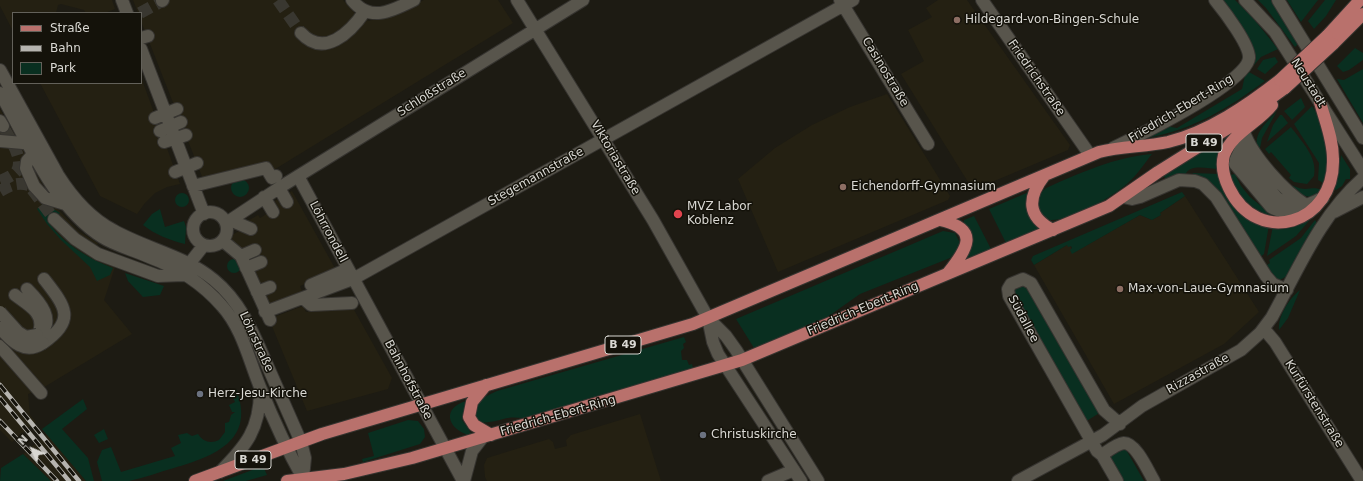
<!DOCTYPE html>
<meta charset="utf-8">
<style>
body{margin:0}
#map{position:relative;width:1363px;height:481px;overflow:hidden;background:#1d1b13;font-family:"DejaVu Sans",sans-serif}
canvas{display:block}
.legend{position:absolute;left:12px;top:12px;width:130px;height:72px;box-sizing:border-box;background:#14120a;border:1px solid #63615a;margin:0;padding:5px 7px;list-style:none;font-size:12px;color:#d9d8d3}
.legend li{display:flex;align-items:center;gap:8px;height:20px}
.legend b{width:20px;border:1px solid #63615a}
.north{position:absolute;left:12px;top:429px;width:40px;height:40px;-webkit-text-stroke:3px #14120a;paint-order:stroke;rotate:314deg;font-size:11px;font-weight:700;line-height:16px;text-align:center;color:#d9d8d3}
.north::after{content:'';display:block;margin:auto;width:14px;height:18px;background:#d9d8d3;clip-path:polygon(50% 0,100% 100%,50% 72%,0 100%)}
</style>
<div id="map">
<canvas width="1363" height="481"></canvas>
<ul class="legend">
<li><b style="height:5px;background:#b9716c"></b>Straße</li>
<li><b style="height:5px;background:#b6b4af"></b>Bahn</li>
<li><b style="height:11px;background:#092f20"></b>Park</li>
</ul>
<div class="north">N</div>
</div>
<script>
const c = document.querySelector('canvas').getContext('2d');
c.lineJoin = 'round';
function fill(path, color) { c.fillStyle = color; c.fill(path, 'evenodd'); }
function trace(path, color, width, dash) { c.strokeStyle = color; c.lineWidth = width; c.lineCap = dash ? 'butt' : 'round'; c.setLineDash(dash || []); c.stroke(path); }
function drawText(font, color, halo, rows, align = 'center') {
  c.font = font + ' "DejaVu Sans",sans-serif'; c.lineWidth = 3; c.setLineDash([]); c.textBaseline = 'middle'; c.strokeStyle = halo; c.fillStyle = color; for (const [text, x, y, turn = 0] of rows) {
    c.save(); c.translate(x, y); c.rotate((+turn || 0) * Math.PI / 180); c.textAlign = isNaN(turn) ? turn : align; if (halo) c.strokeText(text, 0, 0); c.fillText(text, 0, 0); c.restore();
  }
}
fill(new Path2D(`
 M0,0H112L115,9L105,13H86L84,10L61,4L58,5L56,13H13V31L0,6Z
 M133,0H343L357,16L369,21L404,10L424,0H498L513,23L272,171L267,162L203,179L141,21V13H138Z
 M938,0H967L1070,145L1068,150L973,190L901,74L924,61L908,30L932,17L926,8Z
 M141,77L180,184L167,187L155,193L145,203L137,214L100,196L40,83H141Z
 M887,94L950,196L948,200L778,272L738,179L775,148L812,125L850,107Z
 M0,109L54,205L78,231L98,243L91,257L115,267L104,300L132,334L41,389L28,394L30,415L36,422L12,442L0,430Z
 M292,191L337,272L300,286L302,291L267,305L230,236L243,229L241,225L258,215L260,218L278,207L275,201Z
 M1185,196L1259,312L1224,344L1114,404L1034,265L1067,245H1070L1073,253L1140,215L1152,220L1161,215L1160,213Z
 M303,306L306,312L353,308L392,378L388,389L307,411L269,319Z
 M640,414L661,481H487L485,477L484,465L487,458L549,439L553,442L555,449L567,446L566,440L571,435Z
 M47,434L70,461L86,481H51L23,454Z`), '#242012');
fill(new Path2D(`
 M1221,0H1235L1253,18L1278,49L1261,57L1254,65L1253,64L1254,57Z
 M1258,0H1271L1298,44L1295,47L1266,8Z
 M1287,0H1318L1301,22Z
 M1325,0H1336L1326,16L1314,29L1308,21Z
 M1355,48L1363,53V60L1349,70L1343,72L1337,66Z
 M1275,57L1278,62L1265,74L1257,69L1263,60Z
 M1363,69V123L1337,79L1344,80Z
 M1249,72L1265,81C1229,108 1192,130 1147,138L1146,136L1169,123L1171,127L1177,128L1242,89L1245,75Z
 M1301,98L1305,107L1292,120L1284,111Z
 M1312,106L1322,122L1330,153L1325,184L1318,180L1319,163L1294,124Z
 M1277,111L1262,138L1260,148L1258,150C1252,134 1267,122 1277,111Z
 M1280,115H1282L1288,123L1267,142L1273,125Z
 M1291,127C1301,141 1318,157 1314,176L1307,184L1294,182L1289,178L1291,175L1271,152L1269,154L1265,149Z
 M1219,141C1221,146 1218,162 1219,169C1208,169 1190,163 1185,175L1166,180L1164,176Z
 M1152,154C1144,164 1137,175 1128,183C1112,197 1072,221 1050,220L1040,212C1037,202 1037,195 1046,188C1080,173 1115,157 1152,154Z
 M1341,155L1350,169V179H1346L1342,186L1336,190L1334,189L1338,178Z
 M1193,173L1219,174L1220,180L1269,225L1264,254L1259,258L1191,176Z
 M1235,174L1241,186L1250,197L1271,214V216C1250,208 1237,196 1230,175Z
 M231 188a9 9 0 1 1 18 0a9 9 0 1 1-18 0Z
 M1289,184C1294,186 1300,189 1305,189C1312,189 1314,187 1321,190L1313,197C1302,197 1296,192 1289,184Z
 M1029,192L1039,229L1006,243L989,209Z
 M1182,192L1185,196L1160,213L1161,215L1152,220L1140,215L1072,254L1070,250L1072,248L1071,246L1068,247L1067,245L1034,265L1031,260L1033,256Z
 M175 200a7 7 0 1 1 14 0a7 7 0 1 1-14 0Z
 M44,203L60,213L49,223C64,244 89,259 113,268L110,275L97,281L90,267L61,240L47,224L37,209Z
 M160,209L165,227L184,221L186,227L185,244C169,240 156,235 143,225L152,214Z
 M1315,214L1296,236L1267,256L1273,226Z
 M974,216L991,249L959,262L964,220Z
 M1315,220L1317,223L1289,275L1278,281L1264,267L1270,263L1269,260L1301,238Z
 M943,231L955,233L960,243L958,249L950,258L860,294L826,318L754,348L736,319Z
 M227 266a7 7 0 1 1 14 0a7 7 0 1 1-14 0Z
 M125,273L164,286L160,295L143,297L128,281Z
 M1022,285H1027L1101,412L1085,422L1012,292Z
 M1300,290L1288,318L1279,330C1278,315 1289,299 1300,290Z
 M684,337L686,342L683,344L684,348L681,351L682,360H687L689,365L692,364L693,368L524,418C519,418 514,417 508,418C499,419 469,432 475,408C478,399 489,395 497,391Z
 M236,389C256,440 215,456 174,468C159,472 144,478 129,481C121,481 111,481 102,481L97,462L102,450L111,447L121,472L175,456L171,448L181,443L178,435L187,433L192,436L198,434C203,442 211,444 219,440L225,432V423L229,422L231,415L235,412H232L229,405L235,402L230,391Z
 M83,399L87,409L62,429L88,458L94,481H86L42,429Z
 M466,401L462,420L471,433L468,435C447,428 442,408 466,401Z
 M408,420L418,421L424,429L425,437L420,444L363,462L362,459L374,456L368,433Z
 M104,429L108,439L99,443L94,435Z
 M1124,446L1144,481H1122L1107,455Z
 M23,454L51,481H0L1,468Z
 M263,466L267,475L246,481H223Z`), '#092f20');
trace(new Path2D(`
 M278,0L301,33
 M140,13L162,1
 M0,181C5,179 12,176 16,172C26,160 8,137 3,126
 M0,191C10,185 17,182 29,185L54,219`), '#393730', 12, [12, 6]);
const minor = new Path2D(`
 M122,0L127,13
 M352,0C370,23 392,11 414,0
 M517,0L653,220L708,318L726,336L736,350L818,481
 M840,0L928,144
 M982,0L1090,155
 M1245,0L1275,32L1363,170
 M1278,0L1363,138
 M162,1L163,0
 M301,33C324,58 350,33 365,11
 M141,38L148,36
 M141,49L204,214
 M0,70L58,175C72,197 90,218 113,230C146,249 184,255 214,280C242,303 254,335 268,367C279,392 290,417 301,442L305,458L303,478
 M0,93C28,141 53,206 102,237C116,246 134,250 149,257C176,267 203,284 222,306C242,328 249,360 260,387C273,419 287,450 304,480
 M155,118L177,109
 M0,121L3,126
 M160,131L181,122
 M1244,132C1252,156 1285,192 1306,205
 M1246,138L1236,159L1235,164L1271,207C1287,218 1307,204 1323,198
 M0,141L23,143L34,138
 M164,142L186,135
 M1245,144L1244,152L1246,161L1277,198L1297,209
 M1113,148C1138,136 1247,83 1249,58C1250,45 1224,11 1215,0
 M34,153L27,161L26,168L34,186L45,198L65,204
 M175,172L197,163
 M298,176L463,481
 M193,186L266,168L272,178L276,176
 M279,188L287,202
 M264,197L273,212
 M1123,197L1132,199L1140,197L1179,180L1195,181L1203,184L1216,197L1266,276L1273,284L1287,290
 M1334,212L1363,197
 M193 229a17 17 0 1 1 34 0a17 17 0 1 1-34 0Z
 M54,219L75,239L98,254L158,276L184,275
 M230,220L251,229
 M226,223L282,186L583,0
 M223,241L241,256L270,320
 M241,256L255,250
 M193,259L204,245
 M246,268L261,262
 M311,285L348,269
 M27,289C39,301 58,322 37,335
 M257,292L270,287
 M15,295C27,304 43,312 40,328
 M303,298L311,305L352,303
 M265,312L353,279L853,0
 M708,318L713,342L718,354L801,481
 M1264,329L1275,342L1362,481
 M43,343C77,320 65,306 44,279
 M0,346L41,393
 M1102,455C1108,451 1116,444 1124,443C1136,443 1148,471 1154,481
 M220,472C246,446 260,429 260,391
 M464,481L472,451L483,437
 M768,481L794,470
 M1018,481L1103,435L1142,406L1241,350L1260,333L1272,317C1299,268 1320,216 1363,178
 M1117,481L1102,455L1097,451L1009,296L1008,289L1011,284L1023,279L1031,283L1104,410L1120,424`);
const major = new Path2D(`
 M1327,36L1360,0
 M1333,44L1363,14
 M1272,105C1258,123 1232,133 1224,155C1221,166 1224,178 1229,188C1258,248 1335,224 1333,159C1333,139 1325,121 1320,102
 M1044,176C1027,198 1027,217 1053,230
 M940,220C981,229 967,249 948,273
 M486,385L472,402L469,417L474,425L491,435
 M195,481L322,434L693,324L1099,152C1121,146 1145,147 1168,142C1209,132 1248,105 1280,80
 M287,481L344,474L412,458L742,360L1109,206L1158,172L1241,120L1285,88`);
trace(minor, '#363430', 14);
trace(major, '#363430', 14);
trace(minor, '#58554c', 12);
trace(major, '#b9716c', 12);
const rail = new Path2D(`
 M0,385L79,481
 M0,398L69,481
 M0,421L57,481`);
trace(rail, '#b6b4af', 4.5);
trace(rail, '#14120a', 3, [9]);
const minorBridge = new Path2D(`
 M0,312L18,332L26,337L37,335
 M0,328C12,342 25,355 43,343`);
const majorBridge = new Path2D(`
 M1280,80L1327,36
 M1285,88L1333,44`);
trace(minorBridge, '#363430', 14, []);
trace(majorBridge, '#363430', 14, []);
trace(minorBridge, '#58554c', 12);
trace(majorBridge, '#b9716c', 12);
for (const [x, y, r, color] of [
 [957,20,4,"#8d6e63"],
 [843,187,4,"#8d6e63"],
 [678,214,5,"#e0444e"],
 [1120,289,4,"#8d6e63"],
 [200,394,4,"#6b7280"],
 [703,435,4,"#6b7280"]
]) { const dot = new Path2D(); dot.arc(x, y, r, 0, 2 * Math.PI); c.fillStyle = color; c.fill(dot); trace(dot, '#14120a', 1.5); }
for (const [x, y, w] of [
 [1204,143,36],
 [623,345,36],
 [253,460,36]
]) { const box = new Path2D(); box.roundRect(x - w / 2, y - 9, w, 18, 3); c.fillStyle = '#14120a'; c.fill(box); trace(box, '#d9d8d3', 1); }
drawText('bold 11px', '#d9d8d3', null, [
 ["B 49",1204,143],
 ["B 49",623,345],
 ["B 49",253,460]
]);
drawText('12px', '#d9d8d3', '#14120a', [
 ["Hildegard-von-Bingen-Schule",965,20],
 ["Eichendorff-Gymnasium",851,187],
 ["MVZ Labor",687,207],
 ["Koblenz",687,221],
 ["Max-von-Laue-Gymnasium",1128,289],
 ["Herz-Jesu-Kirche",208,394],
 ["Christuskirche",711,435]
], 'left');
drawText('12px', '#d9d8d3', '#14120a', [
 ["Casinostraße",885,72,59],
 ["Friedrichstraße",1036,78,55],
 ["Neustadt",1308,83,58],
 ["Schloßstraße",432,93,-32],
 ["Friedrich-Ebert-Ring",1181,109,-31],
 ["Viktoriastraße",615,158,59],
 ["Stegemannstraße",536,177,-29],
 ["Löhrrondell",328,232,62],
 ["Friedrich-Ebert-Ring",863,309,-23],
 ["Südallee",1023,319,62],
 ["Löhrstraße",256,342,65],
 ["Rizzastraße",1198,374,-29],
 ["Bahnhofstraße",408,380,62],
 ["Kurfürstenstraße",1314,404,58],
 ["Friedrich-Ebert-Ring",558,416,-16]
]);
</script>
